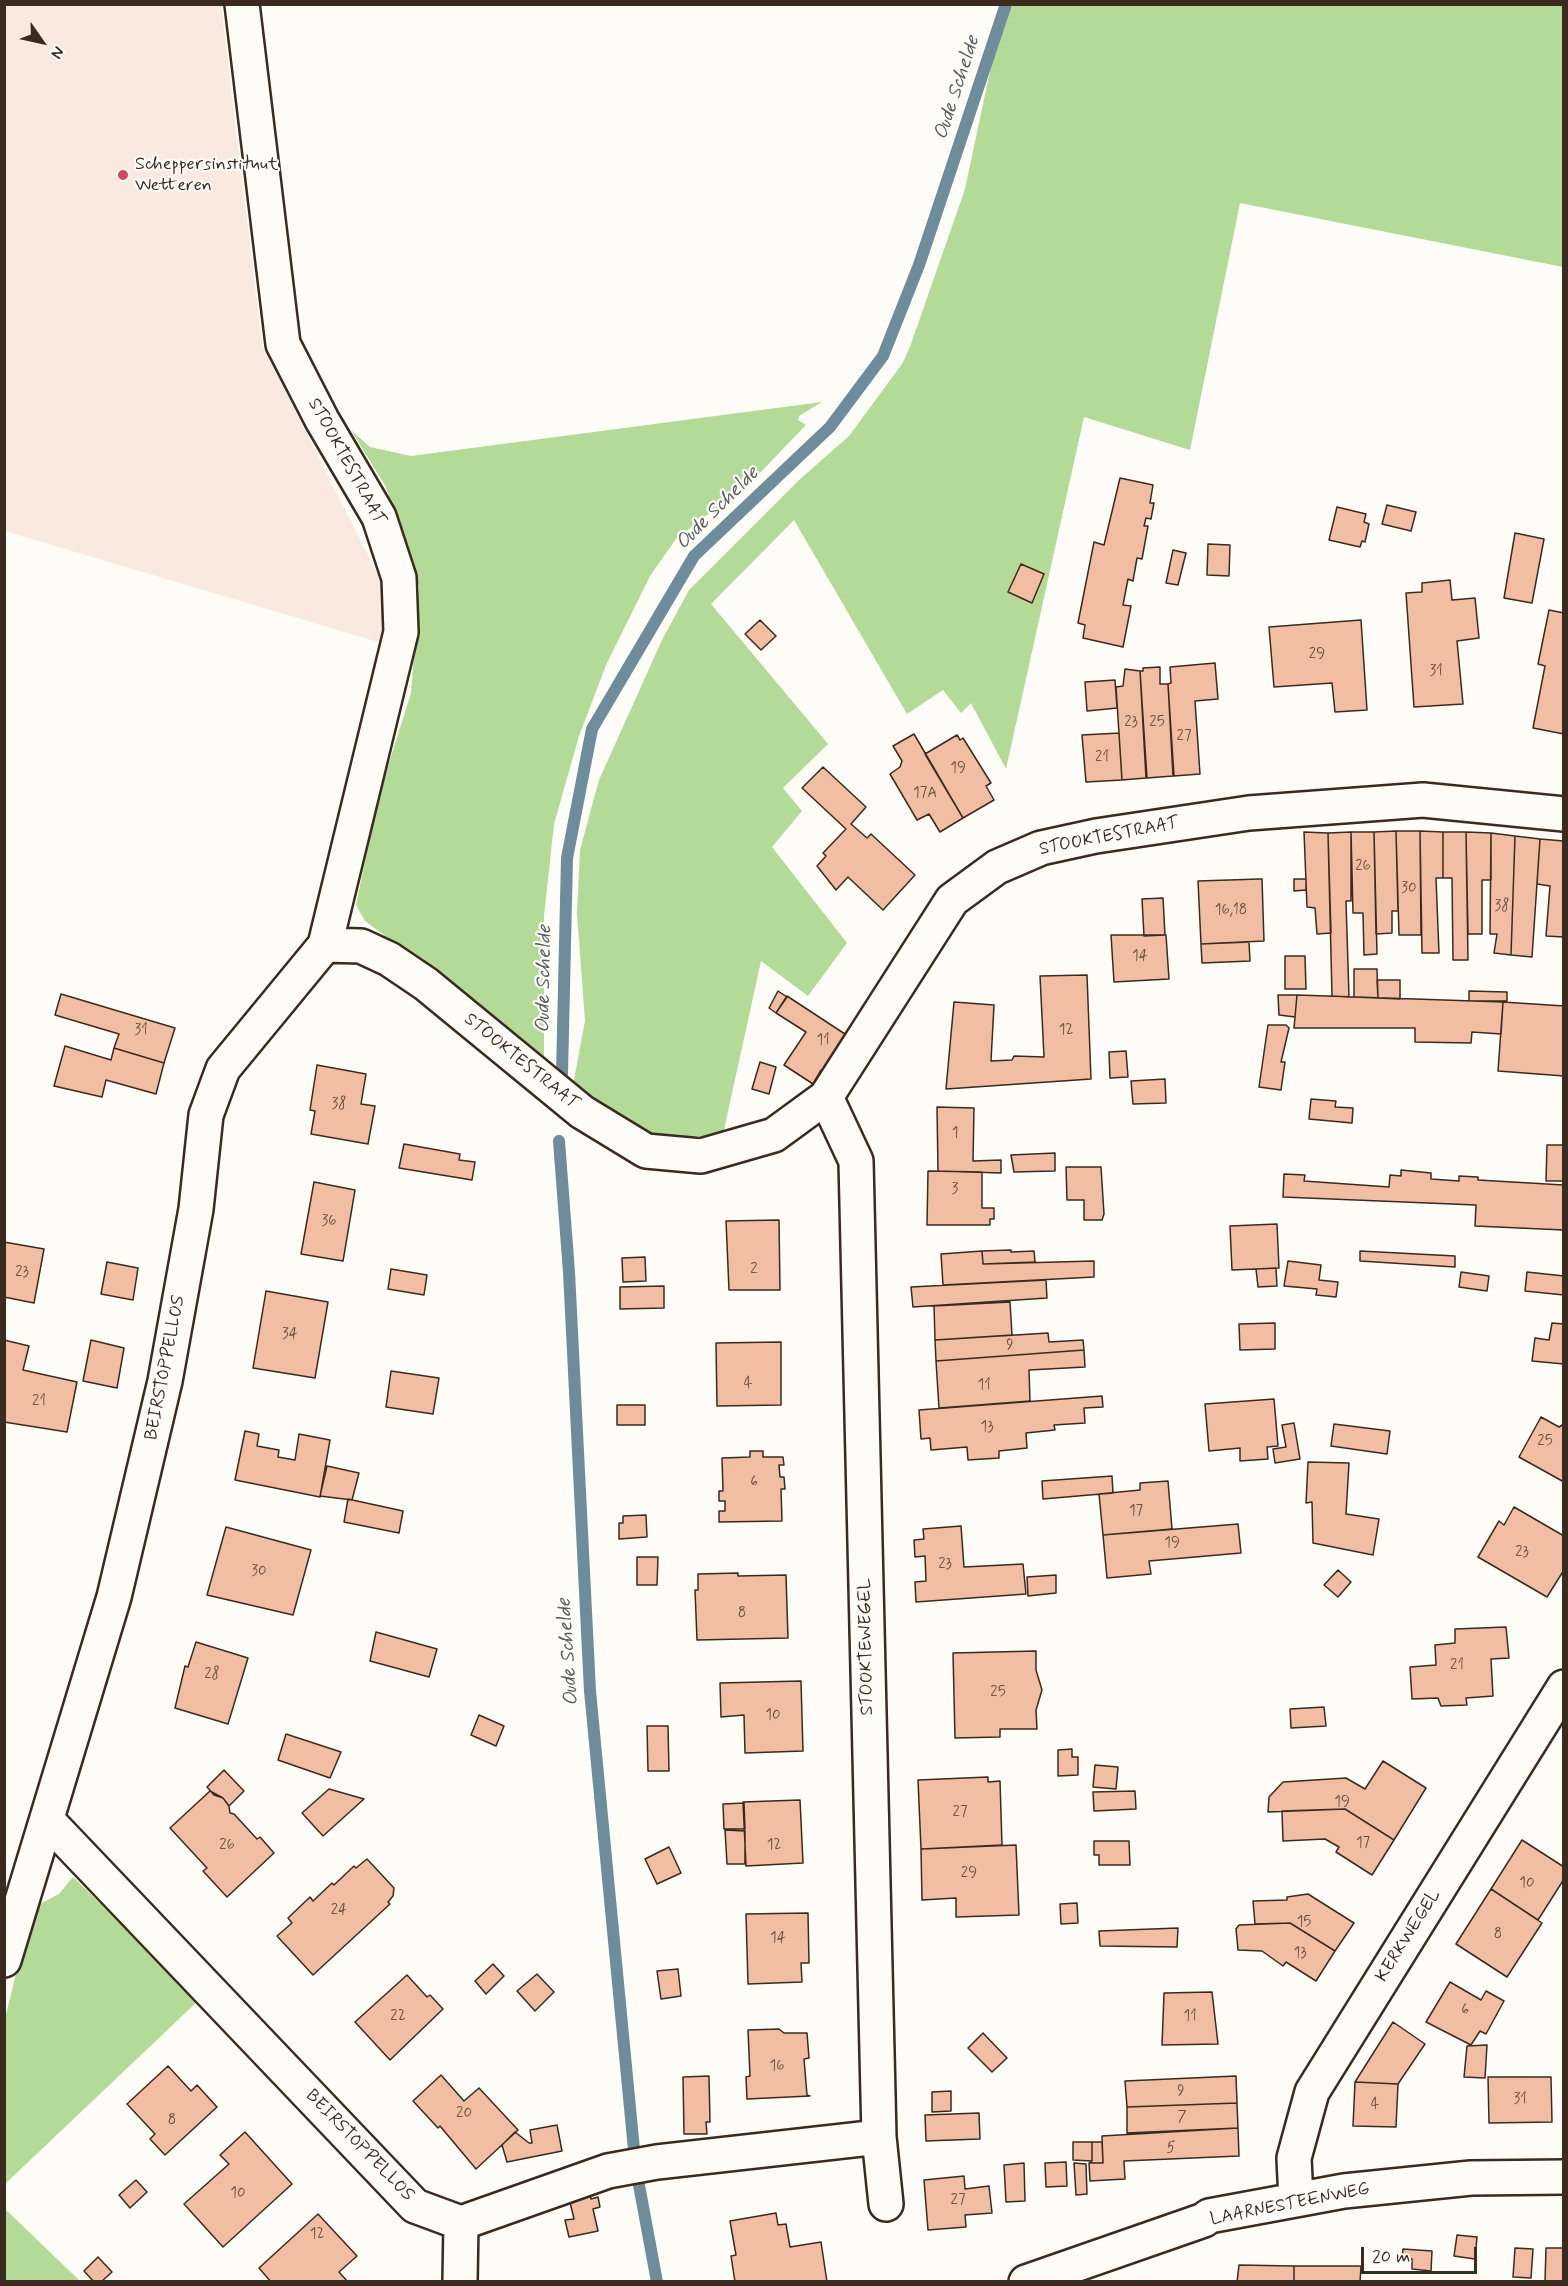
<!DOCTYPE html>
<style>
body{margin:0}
#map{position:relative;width:1568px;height:2286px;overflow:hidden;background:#fdfcf7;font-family:Mynerve,sans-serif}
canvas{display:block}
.frame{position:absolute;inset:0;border:6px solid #3b2a1e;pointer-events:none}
.north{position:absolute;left:12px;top:12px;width:60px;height:60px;-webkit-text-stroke:4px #fdfcf7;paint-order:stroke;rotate:124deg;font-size:16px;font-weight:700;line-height:24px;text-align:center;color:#3b2a1e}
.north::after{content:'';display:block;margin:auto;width:21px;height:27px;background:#3b2a1e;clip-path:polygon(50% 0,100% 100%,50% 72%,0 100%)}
.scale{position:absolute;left:1361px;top:2247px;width:116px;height:27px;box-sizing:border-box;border:3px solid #3b2a1e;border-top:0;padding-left:8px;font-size:18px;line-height:21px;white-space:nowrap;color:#3b2a1e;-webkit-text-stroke:4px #fdfcf7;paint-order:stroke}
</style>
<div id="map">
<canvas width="1568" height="2286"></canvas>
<div class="frame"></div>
<div class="north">N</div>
<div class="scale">20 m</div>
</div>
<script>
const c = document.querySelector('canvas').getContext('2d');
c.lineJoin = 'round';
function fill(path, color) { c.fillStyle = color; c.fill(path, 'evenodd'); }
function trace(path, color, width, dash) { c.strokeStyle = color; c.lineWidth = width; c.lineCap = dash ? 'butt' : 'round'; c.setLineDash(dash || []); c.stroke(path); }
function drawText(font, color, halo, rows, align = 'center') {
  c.font = font + ' Mynerve,sans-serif'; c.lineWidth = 4.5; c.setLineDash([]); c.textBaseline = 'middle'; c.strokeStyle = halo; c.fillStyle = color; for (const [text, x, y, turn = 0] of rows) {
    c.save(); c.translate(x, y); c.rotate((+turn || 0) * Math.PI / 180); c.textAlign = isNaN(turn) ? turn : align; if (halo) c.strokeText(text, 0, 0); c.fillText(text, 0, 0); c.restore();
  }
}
fill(new Path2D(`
 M4,5H221L262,345L380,579L385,644L5,531Z`), '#f9e9de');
fill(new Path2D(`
 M1004,5H1563V267L1240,203L1190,450L1084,417L1006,769L971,703L961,713L943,690L907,714L794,520L711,604L828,744L783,788L802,811L772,847L847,943L808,996L761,961L723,1134L669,1139L635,1131L573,1085L585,1021L577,913L580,850L599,780L662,640L689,590L798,481L849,436L902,364L910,347L965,189Z
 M822,402L799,416L798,420L806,425L755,478L676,539L650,576L606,665L579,736L554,824L544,916V1061L486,1011L365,921L356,905L378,798L411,693L419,587L386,487L351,430L370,447L411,456Z
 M73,1877L199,2000L5,2184V2019L30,1916L38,1905L59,1894Z
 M5,2209L80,2281H5Z`), '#b3db97');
trace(new Path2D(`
 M562,1074L567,858L592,729L694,556L830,427L883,356L919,265L1006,4
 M559,1141L569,1272L590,1691L635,2160
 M639,2185L657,2282`), '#6f8c9d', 12);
const building = new Path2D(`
 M1120,478L1153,485L1150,503H1154L1151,519L1146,518L1144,526H1148L1142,559L1137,558L1133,581L1128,579L1123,605L1131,606L1123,647L1083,638L1085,625L1078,623L1094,542L1104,545Z
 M1387,505L1416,512L1411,531L1382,524Z
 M1337,507L1366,514L1364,522L1369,524L1365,542L1362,541L1360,547L1329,540Z
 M1515,533L1544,539L1532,603L1504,598Z
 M1208,544L1230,545L1229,576L1207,575Z
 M1173,550L1186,553L1178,585L1166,583Z
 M1021,564L1044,574L1032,603L1008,592Z
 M1450,580L1452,600L1475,598L1479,638L1457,641L1463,704L1414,707L1406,593L1422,592V583Z
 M1549,610L1564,613V734L1533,728L1545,666L1538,664Z
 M760,620L776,636L761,650L745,634Z
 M1361,620L1367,710L1335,712L1332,683L1274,687L1269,627Z
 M1215,663L1218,699L1195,701L1200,774L1174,776L1168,684L1171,683L1170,667Z
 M1160,667V684H1168L1173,776L1147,778L1140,671H1143V668Z
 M1125,669L1140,671L1146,778L1122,780L1116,687L1123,686Z
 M1115,680L1117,708L1087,711L1085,682Z
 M1119,733L1122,780L1086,782L1082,735Z
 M914,734L963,818L940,832L929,814L917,820L890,774L900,767L902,761L893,746Z
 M957,735L960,740L963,738L991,783L986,786L994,800L963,818L925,754Z
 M823,767L866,807L851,824L867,838L871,834L915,875L883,910L848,877L836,890L817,866L826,856L823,853L846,829L802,788Z
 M1396,831H1420L1421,935H1399Z
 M1396,831L1398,911H1392V933L1376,934L1374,832Z
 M1420,831L1443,832V878H1436L1439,953H1422Z
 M1304,832L1328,833L1331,933L1317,934L1315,908L1307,907Z
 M1351,832H1374L1377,954L1364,955L1363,913H1353Z
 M1351,832V901H1346L1349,997L1332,996L1328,833Z
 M1443,832H1466L1468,960H1453L1452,878H1443Z
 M1466,832L1491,833V880H1482V934H1468Z
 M1491,833L1515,836L1511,955L1494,953L1497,934H1490Z
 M1515,836L1540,839L1532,957L1511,955Z
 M1540,839L1564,841V937L1546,936L1550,886L1537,884Z
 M1259,879H1262L1264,941L1201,944L1198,881Z
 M1294,879H1306V890L1294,891Z
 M1163,898L1165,935L1144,936L1142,899Z
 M1111,935H1166L1169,979L1114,982Z
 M1249,942L1250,961L1202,963L1201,944Z
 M1285,956H1305L1306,989H1285Z
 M1354,969H1377L1378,998L1354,997Z
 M1087,975L1091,1079L946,1089L954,1002L994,1005L991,1061L1012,1060L1014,1056L1044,1057L1040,976Z
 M1377,980H1400V999L1378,998Z
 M778,991L787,997L776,1013L769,1008Z
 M1469,991L1507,992V1001H1469Z
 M61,994L175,1028L164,1063L114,1048L119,1034L55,1015Z
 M1278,995H1297L1295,1017L1279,1015Z
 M1297,995L1503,1002L1501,1034L1472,1032L1471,1043L1415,1042V1028H1294Z
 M787,996L848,1036L825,1073L821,1070L813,1084L784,1065L806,1032L776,1013Z
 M1503,1002L1564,1006V1076L1498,1071Z
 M1268,1025H1286L1289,1028L1281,1062H1285L1281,1090L1259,1087Z
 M65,1046L111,1060L114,1048L164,1063L156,1094L106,1080L102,1097L54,1086Z
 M1126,1051L1128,1077L1110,1078L1109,1052Z
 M760,1062L776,1067L769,1094L752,1089Z
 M317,1065L366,1074L361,1104L375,1106L368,1144L311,1134L315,1111L310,1110Z
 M1165,1079L1166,1103L1133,1104L1131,1081Z
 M1311,1099L1336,1101L1335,1107L1353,1108L1352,1123L1309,1119Z
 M937,1107L974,1108L973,1161L1001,1160V1173L938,1171Z
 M404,1144L460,1154L459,1160L475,1162L472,1180L399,1168Z
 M1547,1145H1564V1181H1546Z
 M1055,1153V1171L1014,1172L1011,1155Z
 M1066,1167H1101L1104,1214L1102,1220H1084V1200H1067Z
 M1401,1170L1431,1173V1179L1459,1181V1176L1478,1177V1180L1564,1185V1230L1475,1226L1476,1205L1283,1197L1284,1174L1305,1175L1304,1181L1389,1187L1390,1175L1401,1176Z
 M928,1171L982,1172V1208H994V1219H990V1225H927Z
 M314,1182L355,1190L343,1261L301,1254Z
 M779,1220L780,1290H729L726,1221Z
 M1277,1224L1279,1268L1232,1270L1230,1226Z
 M4,1242L44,1249L34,1303L4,1297Z
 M1011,1250V1252L1034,1251L1035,1262L983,1264L982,1251Z
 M982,1251L983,1264L1094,1261V1277L943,1285L941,1254Z
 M1360,1251L1455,1256V1267L1360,1261Z
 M645,1257L646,1281L623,1282L622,1258Z
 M1288,1261L1321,1265L1319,1280L1338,1282L1336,1297L1316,1295L1317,1289L1284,1286Z
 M107,1262L138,1268L133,1300L101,1294Z
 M1276,1268L1277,1286L1258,1287L1256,1269Z
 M391,1269L427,1275L424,1295L388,1289Z
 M1461,1272L1489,1276L1487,1291L1459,1287Z
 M1527,1272L1564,1276V1295L1525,1291Z
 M1046,1280L1047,1298L913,1307L911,1287Z
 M664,1286V1308L620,1309V1287Z
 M266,1291L328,1302L315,1378L253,1368Z
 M1010,1302L1012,1335L935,1340L934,1306Z
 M1275,1323V1349L1240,1350L1239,1324Z
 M1552,1323L1564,1324V1364L1532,1361L1535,1338L1549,1340Z
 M1048,1333L1049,1342L1083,1340L1084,1350L936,1361L935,1340Z
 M4,1340L29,1346L23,1370L77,1382L67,1432L4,1422Z
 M91,1340L124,1348L117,1388L83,1381Z
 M781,1342V1405L717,1406L716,1343Z
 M1084,1350L1085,1367L1029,1370L1030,1401L939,1408L936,1361Z
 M391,1371L439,1378L433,1414L386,1407Z
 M1102,1396L1103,1407L1084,1408L1085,1423L1054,1425L1055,1430L1026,1433L1027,1448L999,1451V1458L968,1460L967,1447L931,1450L930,1438L921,1439L919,1410Z
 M1274,1399L1278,1446L1267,1447L1268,1459L1240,1461V1448L1209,1451L1205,1404Z
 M617,1405H645V1425H617Z
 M1541,1417L1559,1427L1564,1424V1482L1519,1457Z
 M1294,1423L1300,1459L1275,1463L1273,1449L1286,1447L1282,1425Z
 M1334,1424L1390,1431L1387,1454L1331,1446Z
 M245,1431L259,1434L257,1446L279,1450L278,1457L295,1460L299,1434L330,1440L320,1497L235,1480Z
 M750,1451H763V1457H783L784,1465H779L780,1477H784L785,1489H781L782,1521L719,1522V1511H725V1501H719V1491H723L722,1458L750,1457Z
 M1308,1462L1349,1463L1346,1514L1379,1519L1373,1555L1313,1543L1312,1502L1306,1503Z
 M327,1466L359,1473L352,1500L320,1496Z
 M1112,1476L1113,1493L1043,1499L1042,1481Z
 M1168,1481L1172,1529L1103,1535L1099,1494L1140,1490V1483Z
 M348,1499L403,1511L399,1533L344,1522Z
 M1514,1507L1564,1536V1570L1547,1597L1478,1557L1499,1521L1504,1525Z
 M646,1515L647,1537L619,1539V1523H623V1516Z
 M1238,1524L1241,1553L1149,1561L1151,1574L1107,1578L1103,1535Z
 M961,1526L964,1567L1023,1564L1026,1594L916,1602L915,1582L926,1581L925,1556L915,1557L914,1540L924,1539L923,1529Z
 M226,1527L311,1550L293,1615L207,1595Z
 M637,1557H658L657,1585H637Z
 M1338,1570L1351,1582L1338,1597L1324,1585Z
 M738,1573V1576L786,1575L788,1638L697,1640L695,1590H698V1574Z
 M1056,1575V1593L1028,1596L1027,1577Z
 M1506,1627L1509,1658L1491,1659L1493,1696L1466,1698L1467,1705L1441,1706L1438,1698L1412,1699L1410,1667L1436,1665L1435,1645L1455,1643V1629Z
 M376,1632L437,1649L429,1677L370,1661Z
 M196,1642L248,1658L228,1724L175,1708L185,1666L188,1667Z
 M1036,1651V1670L1042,1690L1036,1710L1037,1729H1000V1737L955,1738L953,1653Z
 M801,1681L803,1751L745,1753L744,1715L721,1717L720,1683Z
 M1324,1707L1326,1726L1291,1728L1290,1709Z
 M479,1715L504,1726L496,1746L471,1735Z
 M647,1726H668L669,1771H648Z
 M286,1734L341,1752L330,1778L278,1760Z
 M1072,1749V1757H1078V1775L1058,1776V1750Z
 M1383,1761L1426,1788L1394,1840L1345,1809L1268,1812L1269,1797L1283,1782L1346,1778L1365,1789Z
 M1095,1765L1118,1767L1116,1789L1093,1787Z
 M224,1770L244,1791L229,1806L223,1798L214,1795L207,1787Z
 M988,1777V1782L1000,1781L1002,1845L921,1849L918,1780Z
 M329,1789L364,1799L323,1836L302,1813Z
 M210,1791L223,1798L229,1806L230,1813L234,1814L257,1839L260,1837L274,1853L227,1897L203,1871L207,1868L170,1828Z
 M1135,1791L1136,1809L1094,1811L1093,1792Z
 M800,1800L803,1863L746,1866L743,1802Z
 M744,1803L745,1829H724L723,1804Z
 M1345,1809L1394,1840L1372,1875L1336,1852L1339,1847L1325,1839L1283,1841L1282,1811Z
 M725,1830L745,1831V1864H727Z
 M1522,1840L1564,1867V1879L1538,1920L1491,1889Z
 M1094,1841H1129L1130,1865H1099V1855H1094Z
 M1016,1845L1019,1915L956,1917V1898L922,1900L921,1849Z
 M669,1847L681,1873L657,1884L645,1859Z
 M367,1859L394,1888L393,1896L388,1902L390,1904L313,1975L277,1936L292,1923L288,1918L310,1897L313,1901L332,1883L334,1885L354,1866L356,1868Z
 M1491,1889L1542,1923L1507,1977L1456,1944Z
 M1308,1894L1354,1923L1335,1951L1290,1923L1255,1924L1253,1901L1287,1900V1897Z
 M1077,1903L1078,1923L1061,1924L1060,1904Z
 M808,1913L809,1963H801L802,1982L748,1984L746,1914Z
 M1290,1923L1335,1951L1316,1981L1286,1962L1283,1966L1262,1951L1238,1950L1236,1929L1239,1925Z
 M1178,1928L1177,1947L1100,1946L1099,1931Z
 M493,1964L504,1976L486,1994L475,1981Z
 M678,1969L681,1996L661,1999L657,1971Z
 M537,1974L554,1992L535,2011L517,1991Z
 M407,1975L427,1997L430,1995L443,2009L390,2060L355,2022Z
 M1450,1982L1481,2000L1486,1991L1504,2001L1486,2034L1480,2031L1471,2045L1426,2022Z
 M1212,1992L1218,2044L1162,2045L1164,1993Z
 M1393,2022L1425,2044L1398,2084L1355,2082Z
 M779,2029L784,2033H807L809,2058L804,2059L807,2095L810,2096L747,2099L746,2077L750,2076L748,2030Z
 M983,2033L1007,2058L992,2072L968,2048Z
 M1487,2045L1485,2078L1464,2077L1467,2046Z
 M168,2066L191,2091L197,2085L217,2107L165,2155L150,2139L155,2134L127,2104Z
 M441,2075L464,2101L479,2088L518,2130L476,2169L440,2126L438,2128L413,2101Z
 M709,2076L710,2122H706L707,2134H684L683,2077Z
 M1236,2076L1237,2103L1127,2107L1125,2081Z
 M1488,2077H1551L1552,2122L1489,2123Z
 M1355,2082L1398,2084L1396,2127L1353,2126Z
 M951,2091V2111L932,2112V2092Z
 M1237,2103L1238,2128L1127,2133V2107Z
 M979,2113L980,2139L926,2141L925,2115Z
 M557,2125L562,2151L507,2162L502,2145L515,2132L529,2143H532L530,2130Z
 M1238,2128L1239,2156L1124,2161L1125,2179L1090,2181L1089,2163H1103L1102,2136Z
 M245,2132L292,2184L223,2247L184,2204L229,2164L220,2155Z
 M1073,2142H1092V2161L1073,2160Z
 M1092,2142H1102L1103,2163H1089L1092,2161Z
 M1066,2162L1067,2186L1046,2187L1045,2163Z
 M1024,2163L1025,2201L1006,2202L1004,2165Z
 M1074,2163L1086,2164L1087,2194L1076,2195Z
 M964,2176L965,2189L989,2186L992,2213L965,2215L966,2227L928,2230L924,2180Z
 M136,2180L147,2192L130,2208L119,2195Z
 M590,2194L591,2199L598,2197L600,2207L593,2209L598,2231L569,2237L565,2220L574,2219L569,2198Z
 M776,2213L778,2225L786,2224L790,2247L821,2242L827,2282H735L731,2256L736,2255L730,2221Z
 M318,2214L357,2256L339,2272L348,2282H271L259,2268Z
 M1457,2235L1477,2237L1475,2259L1454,2256Z
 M1515,2248L1533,2249L1531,2278L1513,2277Z
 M1546,2248H1564V2282H1545Z
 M1403,2249L1432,2251L1431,2271L1412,2269V2259L1402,2258Z
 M98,2257L112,2272L101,2282H94L84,2271Z
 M1239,2265L1294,2266V2282H1237Z
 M1294,2266H1361L1360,2282H1294Z`);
fill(building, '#f1bda3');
trace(building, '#3b2a1e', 1.5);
const minor = new Path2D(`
 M325,945L361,946L389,959L426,984L582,1112L646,1151L701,1156L774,1135L826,1097L952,900L997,867L1041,848L1096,836L1249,813L1423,800L1564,814
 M826,1097L856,1161L879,2137L886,2204
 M47,1820L415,2206L461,2223L608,2171L657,2162L879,2137
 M4,1960L114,1597L165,1381L196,1209L206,1115L223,1069L325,945L401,632L399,578L379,517L322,420L283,344L242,4
 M1296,2200L1294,2158L1312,2092L1564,1687
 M460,2282L461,2223
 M1026,2282L1204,2220L1209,2216L1344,2191L1471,2178L1564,2177`);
trace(minor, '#3b2a1e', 38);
trace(minor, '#fdfcf7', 33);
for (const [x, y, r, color] of [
 [123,175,6,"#d1495b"]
]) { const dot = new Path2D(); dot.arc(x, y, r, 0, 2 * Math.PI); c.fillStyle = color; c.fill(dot); trace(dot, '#fdfcf7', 2); }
drawText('15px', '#684f3f', null, [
 ["29",1317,655],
 ["31",1436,672],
 ["23",1131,723],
 ["25",1157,723],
 ["27",1184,737],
 ["21",1102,758],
 ["19",958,769],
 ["17A",925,794],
 ["26",1363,867],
 ["30",1409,889],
 ["38",1502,907],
 ["16,18",1231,911],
 ["14",1140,957],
 ["31",141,1031],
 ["12",1066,1031],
 ["11",823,1041],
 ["38",339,1105],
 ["1",955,1134],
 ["3",955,1190],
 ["36",329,1222],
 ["2",754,1270],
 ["23",22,1273],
 ["34",290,1335],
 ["9",1010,1346],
 ["4",748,1384],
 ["11",984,1386],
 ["21",39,1402],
 ["13",987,1428],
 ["25",1545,1442],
 ["6",754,1483],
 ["17",1136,1512],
 ["19",1172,1544],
 ["23",1522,1553],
 ["23",945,1565],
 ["30",259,1572],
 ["8",742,1614],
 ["21",1457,1666],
 ["28",212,1675],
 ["25",998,1693],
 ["10",773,1716],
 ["19",1342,1803],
 ["27",960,1813],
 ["17",1363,1844],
 ["26",227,1846],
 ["12",774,1846],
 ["29",969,1874],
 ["10",1527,1884],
 ["24",339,1911],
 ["15",1304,1923],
 ["8",1498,1935],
 ["14",778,1939],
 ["13",1300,1954],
 ["6",1465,2011],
 ["22",398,2017],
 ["11",1190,2017],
 ["16",777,2067],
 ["9",1181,2092],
 ["31",1520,2100],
 ["4",1375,2105],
 ["20",464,2114],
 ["7",1182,2118],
 ["8",172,2121],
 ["5",1171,2149],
 ["10",238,2194],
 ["27",958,2201],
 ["12",317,2235]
]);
drawText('18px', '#3b2a1e', '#fdfcf7', [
 ["Scheppersinstituut",135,165],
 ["Wetteren",135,186]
], 'left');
drawText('18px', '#3b2a1e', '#fdfcf7', [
 ["STOOKTESTRAAT",346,462,61],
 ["STOOKTESTRAAT",1109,837,-11],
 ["STOOKTESTRAAT",521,1062,39],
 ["BEIRSTOPPELLOS",166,1368,-79],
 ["STOOKTEWEGEL",867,1647,-91],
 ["KERKWEGEL",1409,1936,-58],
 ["BEIRSTOPPELLOS",359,2146,46],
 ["LAARNESTEENWEG",1290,2205,-11]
]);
drawText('italic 20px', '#555b5e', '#fdfcf7', [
 ["Oude Schelde",958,88,-72],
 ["Oude Schelde",718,509,-45],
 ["Oude Schelde",545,979,-89],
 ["Oude Schelde",569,1652,-94]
]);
</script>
